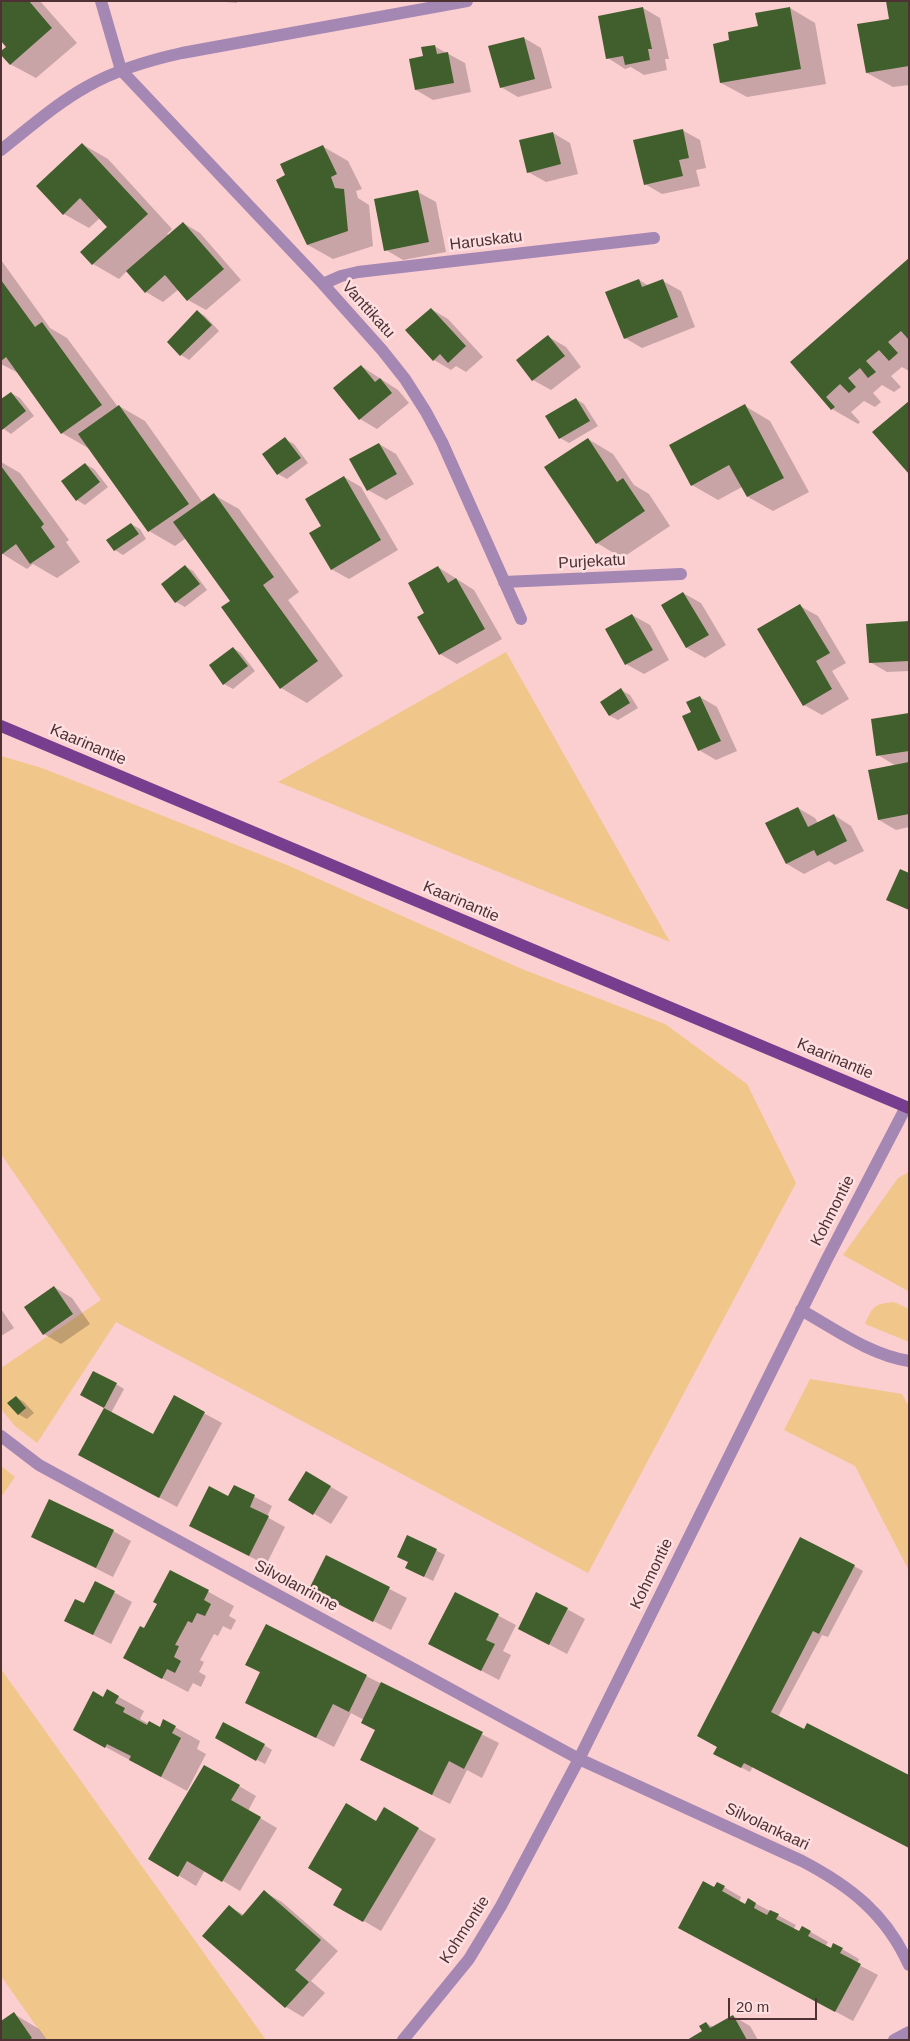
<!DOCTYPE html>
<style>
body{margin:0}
#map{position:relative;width:910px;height:2041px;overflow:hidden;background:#fbced0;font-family:Helvetica,sans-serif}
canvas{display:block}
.frame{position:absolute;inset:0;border:2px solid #4e3133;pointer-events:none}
.scale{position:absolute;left:728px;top:1998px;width:89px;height:22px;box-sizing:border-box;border:2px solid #4e3133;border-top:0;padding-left:6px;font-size:15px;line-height:18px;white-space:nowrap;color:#4e3133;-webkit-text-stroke:4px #fedfe1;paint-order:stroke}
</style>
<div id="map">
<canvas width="910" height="2041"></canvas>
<div class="frame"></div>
<div class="scale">20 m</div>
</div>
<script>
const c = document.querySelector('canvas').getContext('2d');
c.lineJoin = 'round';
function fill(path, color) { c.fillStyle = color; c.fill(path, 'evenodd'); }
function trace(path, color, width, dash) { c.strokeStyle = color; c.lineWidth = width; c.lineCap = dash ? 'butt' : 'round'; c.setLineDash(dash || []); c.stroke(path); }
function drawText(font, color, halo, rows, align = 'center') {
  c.font = font + ' Helvetica,sans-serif'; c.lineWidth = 5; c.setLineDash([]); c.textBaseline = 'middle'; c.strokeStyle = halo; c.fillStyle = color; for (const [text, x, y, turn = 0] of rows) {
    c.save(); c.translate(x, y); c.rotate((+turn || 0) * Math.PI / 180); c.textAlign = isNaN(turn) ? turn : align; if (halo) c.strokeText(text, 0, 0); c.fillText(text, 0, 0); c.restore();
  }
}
fill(new Path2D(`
 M506,652L670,942L278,782Z
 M1,756L42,768L287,865L522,969L665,1024L747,1084L796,1183L588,1573L116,1322L37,1443L15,1426L1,1409V1368L101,1300L1,1154Z
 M909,1172V1290L908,1291L843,1255L898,1178Z
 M894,1302L909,1309V1342L865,1324C873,1306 874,1304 894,1302Z
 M810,1379L902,1394L909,1407V1571L855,1466L784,1430Z
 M1,1466L15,1477L1,1497Z
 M1,1669L266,2040H46L1,1976Z`), '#f1c68b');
fill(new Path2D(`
 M1,1H40L77,43L36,78L10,64Z
 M214,1H237V3Z
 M909,1V85L893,87L867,73L891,20Z
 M643,8L660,18L669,59H665L667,70L644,75L631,67L625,69L608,58Z
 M790,8L815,23L826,84L747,97L721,83L731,41L759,27Z
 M524,38L541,48L552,88L518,97L501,87Z
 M434,46L465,63L471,92L433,100L416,90L424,57Z
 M682,130L700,140L706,168L696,170L700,186L662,194L645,184Z
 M553,133L570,143L578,174L546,182L528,172Z
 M82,144L108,159L172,229L167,234L169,235L183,223L200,233L241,280L206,310L188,300L179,289L163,302L146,292L127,271L119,279L93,264L109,227L100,218L89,228L64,214Z
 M322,146L348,161L362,189L356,191L358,198L369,205L373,246L333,259L308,245L287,176Z
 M418,192L436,202L446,252L403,260L386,250Z
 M1,260L50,328L67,338L118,407L119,406L145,421L203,503L214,495L239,509L299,592L288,600L343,676L307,703L281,688L222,607L231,601L186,538L175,546L149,531L89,447L88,448L62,433L20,374L1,364Z
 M909,260V371L902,367L891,376L901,387L894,392L882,385L873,393L881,402L875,407L864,401L851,412L860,422L858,424L832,409L791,362Z
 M639,280L649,286L663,281L681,291L695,327L642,348L625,338Z
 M431,309L448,319L483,357L466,372L456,366L451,370L434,360Z
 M197,311L205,316L219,331L189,360L181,355Z
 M549,337L566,347L581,367L551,390L533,380L518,360Z
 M361,366L398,390L409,403L377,429L360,419Z
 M11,393L20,398L34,416L11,434L1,427V401Z
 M576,399L584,404L598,426L569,443L560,438L547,416Z
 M745,406L770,421L809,492L773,511L748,497L742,487L718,500L692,485Z
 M285,439L294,444L308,463L287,479L278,474Z
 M588,439L613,454L634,485L649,494L670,526L622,558L597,543Z
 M379,444L396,454L414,484L386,500L368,490Z
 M1,462L20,473L69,540L66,542L80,562L57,578L33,564L27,569L1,553Z
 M85,464L94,469L108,487L85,505L77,500Z
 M344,477L361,487L398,550L349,579L331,569L322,527Z
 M131,524L140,529L146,539L123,555L115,550Z
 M185,566L193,571L207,590L185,607L176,602Z
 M438,567L474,590L502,639L457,664L440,654L426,613Z
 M683,593L701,603L726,645L705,658L687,648L662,606Z
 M800,606L818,616L846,663L832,671L849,699L822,715L804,705Z
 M632,615L650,625L669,660L644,674L626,664L606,630Z
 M909,623V671L887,672L870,662Z
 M233,648L241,653L255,671L233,689L224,684Z
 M621,690L630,695L638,708L618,720L610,716Z
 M700,697L717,707L737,751L716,760L699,750L692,713Z
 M909,715V827L896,830L879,820L896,766L878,755Z
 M798,808L815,818L818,823L834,815L851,826L864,851L835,865L829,861L804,874L787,864Z
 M54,1287L72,1298L90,1324L61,1344L44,1334Z
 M1,1309L14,1328L1,1336Z
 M116,1384L124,1389L111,1413L154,1435L174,1397L222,1423L177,1507L80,1455L105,1407L82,1394Z
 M16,1397L24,1402L34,1413L27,1419L18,1414Z
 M306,1472L348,1497L331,1524L290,1499Z
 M234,1486L272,1506L267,1517L285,1527L266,1565L191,1526L229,1497Z
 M113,1531L131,1541L113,1577L33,1537Z
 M408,1536L445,1555L433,1581L415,1572Z
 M327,1557L407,1598L391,1630L311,1589Z
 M854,1566L863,1571L828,1637L822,1635L778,1717L909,1777L753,1766L750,1772L723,1758Z
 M171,1571L234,1606L229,1616L236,1620L231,1630L223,1626L218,1636L214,1634L200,1660L204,1662L199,1672L206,1676L201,1687L193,1683L188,1692L150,1672L144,1629L158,1603Z
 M95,1582L132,1602L111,1644L66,1621L84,1604Z
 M455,1593L516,1625L503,1651L511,1655L499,1680L430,1644Z
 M567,1609L585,1619L567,1654L537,1638Z
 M247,1665L366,1676L499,1743L482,1778L467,1770L450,1804L362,1760L377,1730L364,1720L351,1713L334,1747L246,1702L261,1673Z
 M108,1691L144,1711L140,1719L149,1724L160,1729L175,1727L200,1741L197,1749L206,1754L187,1791L100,1744L104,1699Z
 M225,1743L264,1745L272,1750L265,1764Z
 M205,1766L256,1796L248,1811L277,1828L240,1891L205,1870L196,1886L150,1858Z
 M384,1809L436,1839L381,1931L335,1904Z
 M717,1883L741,1897L739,1902L746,1905L749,1900L796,1925L793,1930L799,1933L802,1927L828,1942L825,1947L831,1950L842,1949L859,1959L857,1964L878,1975L853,2021L697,1937Z
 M264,1892L282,1902L338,1951L311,1981L325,1993L303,2017L286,2007L204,1936L230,1907L244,1915Z
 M14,2014L39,2029L47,2040H1Z
 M733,2016L750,2026L758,2040H690L703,2032L706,2023L713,2027Z`), '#0003');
fill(new Path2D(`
 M1,1H29L52,28L10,65L1,55V51L6,47L1,41Z
 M886,1H909V66L866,73L857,24L889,19Z
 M643,7L652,49H648L650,60L625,65L623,56L606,59L598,16Z
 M790,7L801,69L720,83L713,44L729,40L728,32L758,26L755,13Z
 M524,37L535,79L500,88L488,46Z
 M435,45L437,54L448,52L454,83L415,90L409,59L423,56L421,47Z
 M683,129L689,158L679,160L683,176L644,185L633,140Z
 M553,132L561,164L527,173L519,140Z
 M82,143L148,214L92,265L80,252L107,227L80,198L63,215L36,186Z
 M323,145L337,174L331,177L335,188L344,189L348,231L307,245L276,180L285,175L280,164Z
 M418,190L429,242L384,251L374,199Z
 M183,222L224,269L187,301L165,275L145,293L126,271Z
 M909,258V340L901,331L888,342L898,353L889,361L879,350L866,361L876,372L868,378L860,368L848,378L856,387L849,393L840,384L826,397L835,407L831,410L790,362Z
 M639,279L642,287L663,279L678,317L624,339L605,292Z
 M1,280L35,327L42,322L102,405L61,434L6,357L1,361Z
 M431,308L466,346L448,363L440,354L433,361L405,330Z
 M197,310L212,325L180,356L167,342Z
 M548,335L565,356L532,381L516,360Z
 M361,365L375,382L380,378L392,393L359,420L333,388Z
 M11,392L26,411L2,430L1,399Z
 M576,398L590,421L559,439L545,416Z
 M909,401V474L872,432Z
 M745,404L784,478L747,497L729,465L691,486L669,445Z
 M119,405L189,504L148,532L78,434Z
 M285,437L301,458L277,475L262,454Z
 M588,438L617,482L623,478L645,511L596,544L544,467Z
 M379,443L397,474L367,491L349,459Z
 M85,463L100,482L76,501L61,481Z
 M1,466L44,524L41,527L55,547L30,564L16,544L1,555Z
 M344,476L381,540L331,570L309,533L321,526L305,499Z
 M214,493L274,577L263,585L318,661L280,689L221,607L230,601L173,522Z
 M131,523L139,534L114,551L106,540Z
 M185,565L200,584L175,603L161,584Z
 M438,566L448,583L456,578L485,629L439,655L417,617L424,613L408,583Z
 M683,592L709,635L686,648L661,605Z
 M800,604L830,653L816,661L832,689L803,706L757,629Z
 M632,614L653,650L625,665L605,629Z
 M909,621V661L869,663L866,624Z
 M233,647L248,666L223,685L209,665Z
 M621,688L630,703L609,716L600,702Z
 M700,696L721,741L698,751L682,716L691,712L686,702Z
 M909,713V751L876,756L871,719Z
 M909,762V814L878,820L868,770Z
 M798,807L808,827L834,814L847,841L817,856L814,850L786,864L765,823Z
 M900,869L909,873V910L886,900Z
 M54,1286L73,1314L43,1335L24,1307Z
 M93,1371L117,1383L104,1408L80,1395Z
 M174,1395L205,1412L159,1498L78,1455L104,1408L153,1434Z
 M16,1396L26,1408L18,1415L7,1403Z
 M306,1471L331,1486L313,1515L288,1500Z
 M234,1485L255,1495L250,1507L269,1516L249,1556L189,1526L209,1486L228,1496Z
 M49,1499L114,1530L96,1568L31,1537Z
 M407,1535L437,1549L424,1577L405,1568L408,1562L397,1557Z
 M800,1537L855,1565L819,1634L813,1631L771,1712L804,1729L807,1723L909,1775V1848L744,1763L741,1768L713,1754L717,1747L697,1736Z
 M326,1555L390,1587L373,1622L309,1589Z
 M170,1570L209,1590L204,1600L211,1604L205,1616L197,1613L192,1623L188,1621L175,1645L179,1646L174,1657L181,1661L175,1673L167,1669L162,1679L123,1658L140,1626L144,1628L157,1604L153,1602Z
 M95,1581L115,1591L93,1635L64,1621L75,1599L84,1603Z
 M455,1592L499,1614L486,1640L495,1644L481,1671L428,1644Z
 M536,1592L568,1608L549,1645L518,1629Z
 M266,1624L367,1675L349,1712L333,1704L316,1738L245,1703L260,1672L245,1665Z
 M381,1682L483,1732L464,1769L449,1761L432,1795L360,1760L375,1730L361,1723Z
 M107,1689L119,1696L115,1703L125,1708L123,1712L147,1725L149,1721L160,1727L163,1719L176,1726L172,1733L181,1738L161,1777L129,1760L131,1756L107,1744L105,1748L73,1730L93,1691L103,1697Z
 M223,1722L265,1744L256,1761L215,1738Z
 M204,1765L240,1785L231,1800L261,1817L222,1882L187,1861L178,1877L148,1859Z
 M346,1803L376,1821L384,1807L419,1828L363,1922L333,1905L342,1889L308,1868Z
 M703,1881L714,1887L717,1882L725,1886L722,1891L745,1904L748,1898L756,1903L754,1908L767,1915L770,1910L779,1914L776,1919L799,1931L802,1926L811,1931L808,1936L831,1948L833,1943L843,1948L840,1953L861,1964L835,2012L678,1928Z
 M264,1890L321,1940L295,1970L309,1982L285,2008L202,1936L229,1905L242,1916Z
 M14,2012L32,2038L29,2040H1V2021Z
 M733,2015L747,2040H687L702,2031L699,2026L706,2022L710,2028Z`), '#405f2c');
trace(new Path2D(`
 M101,1L121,70L323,284L382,350L405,379L426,412L442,442L521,619
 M1,150C29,128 57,103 88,86C118,69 150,60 182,53L467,1
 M323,284L341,276L358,272L654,238
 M504,582L681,574
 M801,1310C835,1329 870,1355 909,1361
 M1,1436L39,1465L579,1759L802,1861C850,1886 886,1914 909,1965
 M403,2040L469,1959L501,1906L579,1759L827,1259L906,1107
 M894,2040L909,2032`), '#a587b4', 12);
trace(new Path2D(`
 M1,726L909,1108`), '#773e8f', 12);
drawText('16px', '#4e3133', '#fedfe1', [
 ["Haruskatu",486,241,-7],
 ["Vanttikatu",368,310,48],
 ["Purjekatu",592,562,-3],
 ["Kaarinantie",88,745,23],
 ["Kaarinantie",461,902,23],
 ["Kaarinantie",835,1059,23],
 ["Kohmontie",833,1211,-63],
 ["Kohmontie",652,1574,-64],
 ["Silvolanrinne",296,1586,28],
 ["Silvolankaari",767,1827,25],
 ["Kohmontie",465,1930,-57]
]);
</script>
